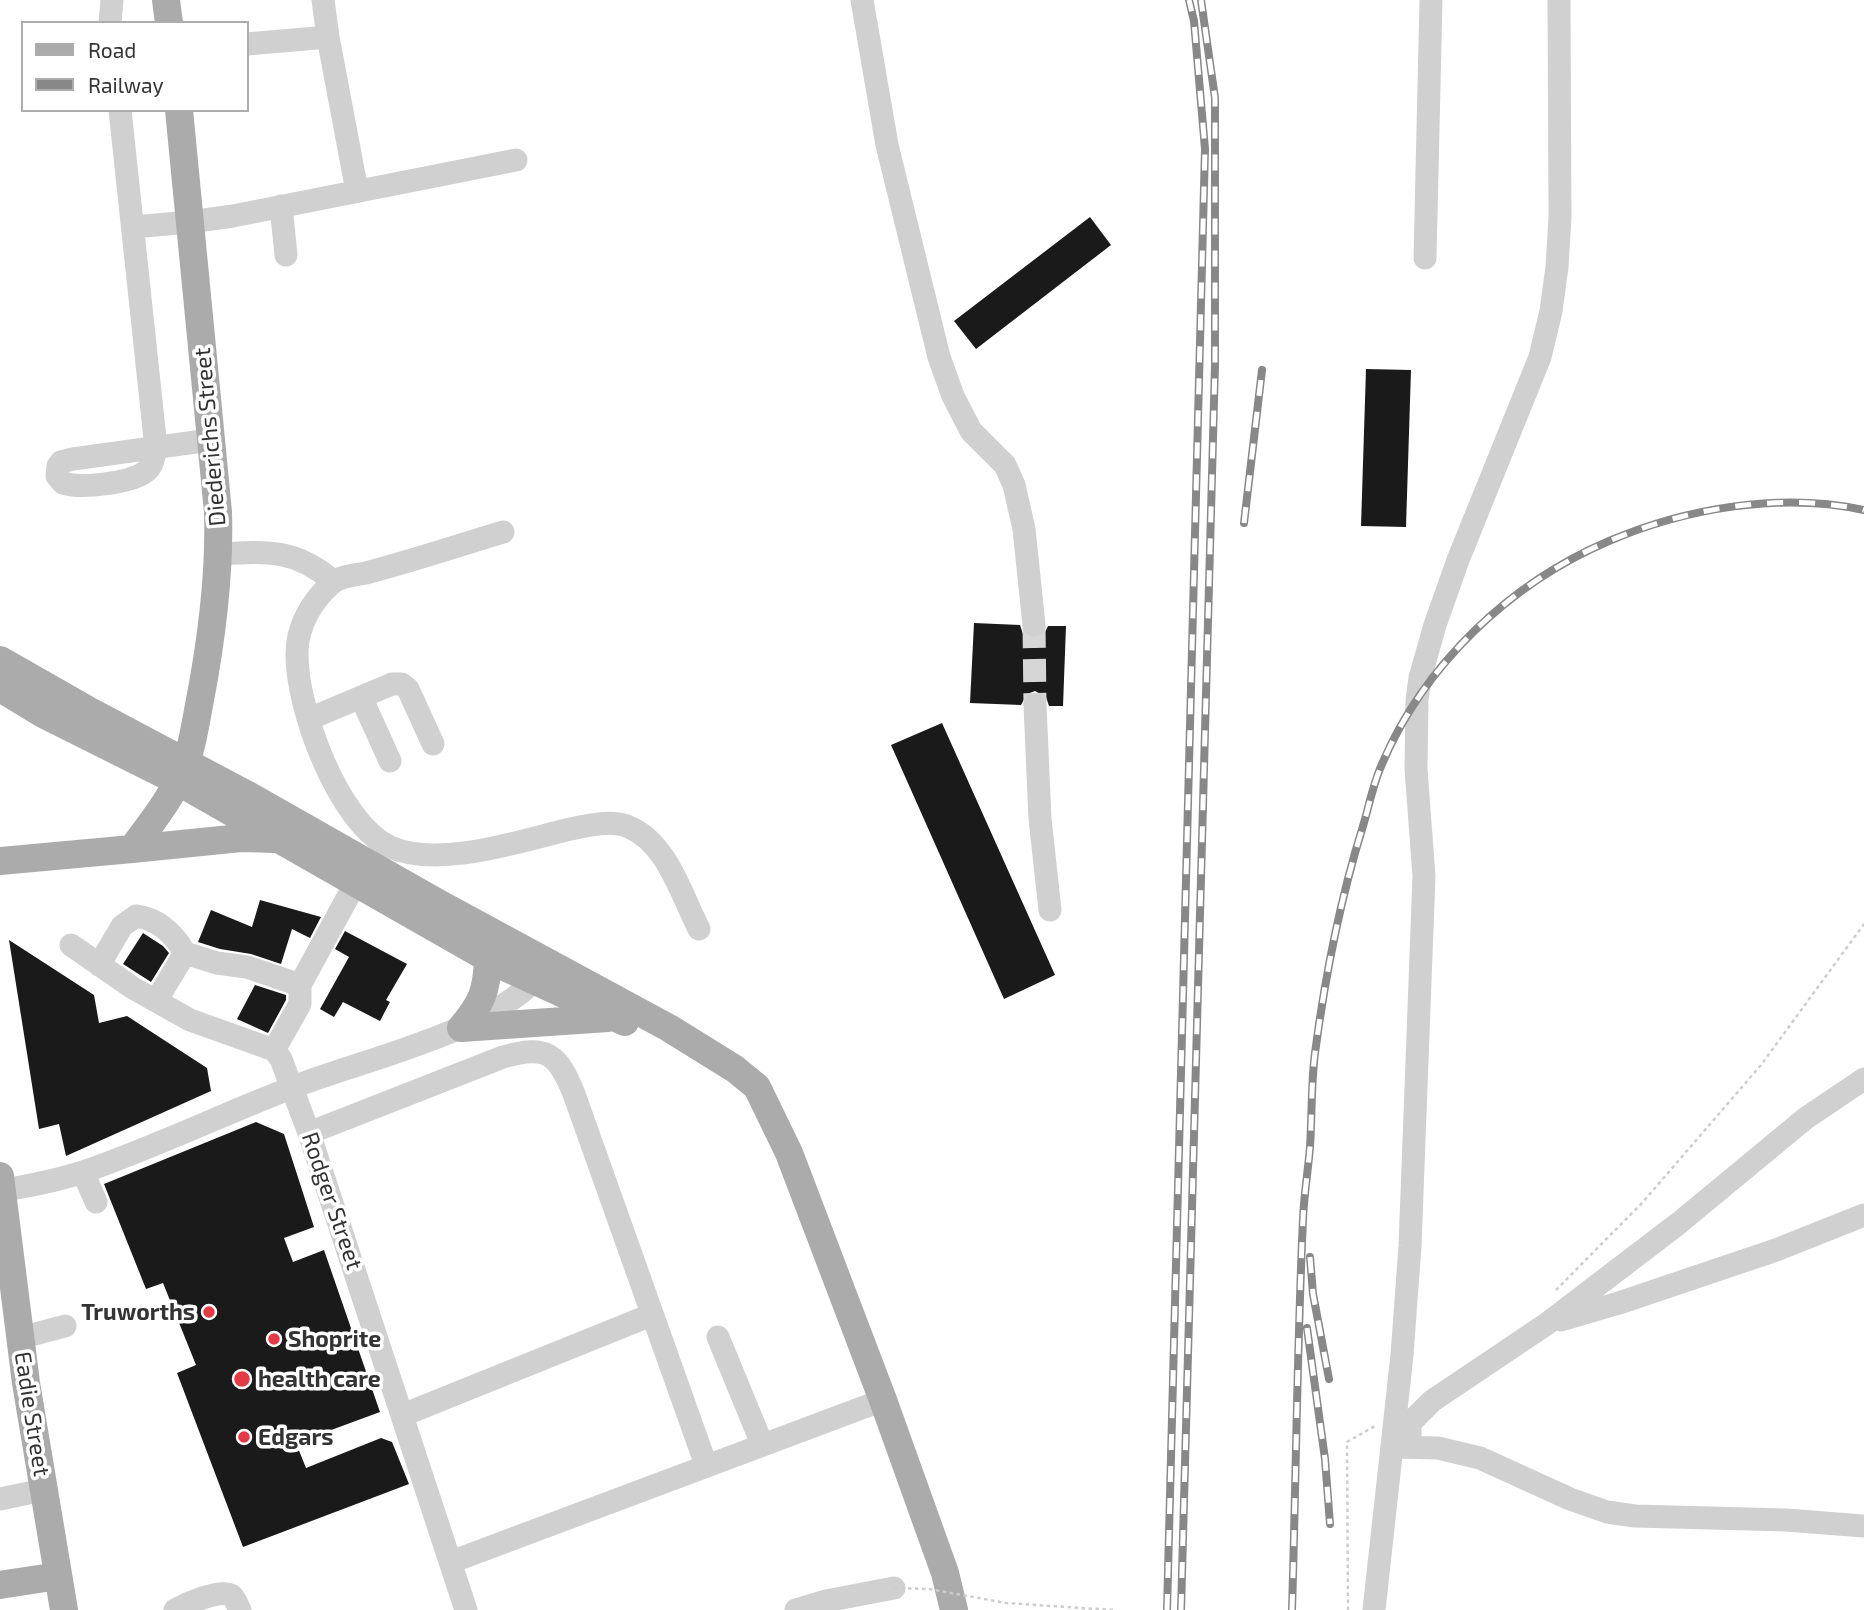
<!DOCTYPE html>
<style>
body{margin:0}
#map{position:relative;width:1864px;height:1610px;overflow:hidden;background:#fff;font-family:"Exo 2",sans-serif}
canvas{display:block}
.legend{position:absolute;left:21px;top:21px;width:228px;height:91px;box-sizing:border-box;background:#fff;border:2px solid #adadad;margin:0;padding:9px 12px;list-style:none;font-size:21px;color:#333}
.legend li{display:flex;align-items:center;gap:14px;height:35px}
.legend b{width:35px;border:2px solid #adadad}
</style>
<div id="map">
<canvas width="1864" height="1610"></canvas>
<ul class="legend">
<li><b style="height:9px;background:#ababab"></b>Road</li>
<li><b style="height:9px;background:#888"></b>Railway</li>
</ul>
</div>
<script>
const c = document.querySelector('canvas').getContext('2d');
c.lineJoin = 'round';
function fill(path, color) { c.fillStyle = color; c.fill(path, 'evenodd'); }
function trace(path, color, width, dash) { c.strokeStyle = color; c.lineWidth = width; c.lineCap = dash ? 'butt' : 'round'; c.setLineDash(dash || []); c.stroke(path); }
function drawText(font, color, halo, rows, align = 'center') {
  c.font = font + ' "Exo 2",sans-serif'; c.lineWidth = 7; c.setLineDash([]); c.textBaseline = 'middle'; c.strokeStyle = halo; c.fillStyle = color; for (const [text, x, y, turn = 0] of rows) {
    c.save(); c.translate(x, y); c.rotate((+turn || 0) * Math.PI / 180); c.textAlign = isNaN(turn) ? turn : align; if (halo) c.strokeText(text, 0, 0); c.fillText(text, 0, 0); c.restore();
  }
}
fill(new Path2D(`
 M1090,217L1111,245L976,349L954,321Z
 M1366,369L1411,370L1406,527L1361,526Z
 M974,623L1020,625L1023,634L1035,639L1043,636L1048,626H1066L1063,706H1049L1046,697L1035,691L1027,694L1021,705L970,703Z
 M942,723L1055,975L1004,999L891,745Z
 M260,900L321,917L310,938L292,929L281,964L251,954L220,949L198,942L211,910L252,927Z
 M345,931L407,964L386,1000L390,1002L380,1021L343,1002L334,1017L320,1009L349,957L335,949Z
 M143,933L163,946L169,953L151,982L123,964Z
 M9,940L94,995L99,1023L127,1016L207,1068L211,1091L66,1156L59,1124L39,1129Z
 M255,985L286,995V1000L268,1033L237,1019Z
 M256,1122L284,1134L314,1227L284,1238L293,1262L324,1250L380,1412L296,1443L306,1468L381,1438L392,1442L409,1484L243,1547L177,1373L196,1365L163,1283L146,1289L104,1184Z`), '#1a1a1a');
trace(new Path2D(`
 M1034,625L1035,705`), '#d6d6d6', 23, [23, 11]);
trace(new Path2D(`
 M1556,1290L1642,1203L1761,1065L1864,924
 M1348,1610L1347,1442L1375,1426`), '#cdcdcd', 2.5, [3.5, 3.5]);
trace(new Path2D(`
 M323,0L328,37L357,191
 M862,0L887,145L939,357L953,396L971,431L1005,465L1014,485L1024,529L1034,625
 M110,23L112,0
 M247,44L328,37
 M120,110L156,448C154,456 153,467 145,472C130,483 81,489 63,483L57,476L58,466L61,462L73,459L210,440
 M281,206L286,255
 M133,227L190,222L233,216L516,160
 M1425,258L1431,0
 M503,532C457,546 412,561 366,573C356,575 339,576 331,584C312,601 297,626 297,653C296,707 338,823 390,847C438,868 517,842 566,830C585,826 611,819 629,827C667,843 681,894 699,929
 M219,554C267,551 295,549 333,581
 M361,697L390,761
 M1035,705L1040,819L1050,910
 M309,719L392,684H402L408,689L433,744
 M71,945L133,988L190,1020L274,1050L281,1059L309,1133L466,1610
 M99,965L122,926L136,916C159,919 174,934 185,953L217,963L247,967L300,985
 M156,1001L185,953
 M274,1050L300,1004V985L356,882
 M309,1133L503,1057C547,1044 558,1054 574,1094L706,1465
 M83,1172L96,1202
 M0,1191C28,1186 56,1181 83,1172C153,1148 221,1115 291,1088C363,1059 496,1032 544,970
 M1561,1320L1619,1303L1776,1250L1864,1215
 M718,1337L762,1444
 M20,1338L65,1326
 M403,1415L651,1315
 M1397,1447L1438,1448L1480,1458L1570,1499L1607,1512L1635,1516L1786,1520L1864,1526
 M1410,1447V1423L1432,1401L1548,1323L1679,1223L1806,1118L1864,1079
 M0,1499L43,1490
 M451,1562L883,1400
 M175,1610C186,1604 219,1589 231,1595C236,1599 237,1605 240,1610
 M796,1610L826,1601L894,1588
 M1374,1610L1402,1355L1410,1246L1424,876L1416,769L1417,700L1420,678L1435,625L1458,560L1540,357L1551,311L1557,267L1560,217L1559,0`), '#d0d0d0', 23);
trace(new Path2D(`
 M166,0L169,23
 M0,660L86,709L246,794L438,903L669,1028L735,1069L757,1087L789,1153L883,1400L945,1573L954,1610
 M0,688L43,714L177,781L498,964L625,1022
 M132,849L241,838L276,839
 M0,861L132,849C152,822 174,795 186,763C193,743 196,720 200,700C212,637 220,576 218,512L179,110
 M461,1028L608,1018
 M461,1028C482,1003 487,991 488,958
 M0,1176L26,1383L64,1610
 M0,1585L58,1576`), '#ababab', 28);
const rail = new Path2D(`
 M1244,523L1262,370
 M1310,1257L1313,1294L1329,1379
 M1307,1328L1325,1459L1330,1524
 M1167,1610L1205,149L1194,21L1189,0
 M1181,1610L1215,365V98L1201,0
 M1292,1610C1296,1480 1297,1349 1303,1219C1304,1195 1308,1171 1310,1147C1312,1116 1311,1084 1315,1053C1325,977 1340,900 1363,826C1369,806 1373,784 1382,764C1424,665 1510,583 1609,541C1686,508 1781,492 1864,510`);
trace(rail, '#888', 8);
trace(rail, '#fff', 5, [16]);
trace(new Path2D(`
 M894,1588L929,1589L1006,1603L1113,1610`), '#cdcdcd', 2.5, [3.5, 3.5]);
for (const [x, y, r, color] of [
 [209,1312,7,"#e63946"],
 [274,1339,7,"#e63946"],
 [242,1379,9,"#e63946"],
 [244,1437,7,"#e63946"]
]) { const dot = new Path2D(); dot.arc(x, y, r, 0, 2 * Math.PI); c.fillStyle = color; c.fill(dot); trace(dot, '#fff', 2.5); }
drawText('23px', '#333', '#fff', [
 ["Diederichs Street",210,437,-95],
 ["Rodger Street",332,1201,71],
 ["Eadie Street",32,1414,81]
]);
drawText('bold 23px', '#333', '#fff', [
 ["Truworths",195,1312,"right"],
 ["Shoprite",288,1339],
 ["health care",258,1379],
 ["Edgars",258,1437]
], 'left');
</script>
